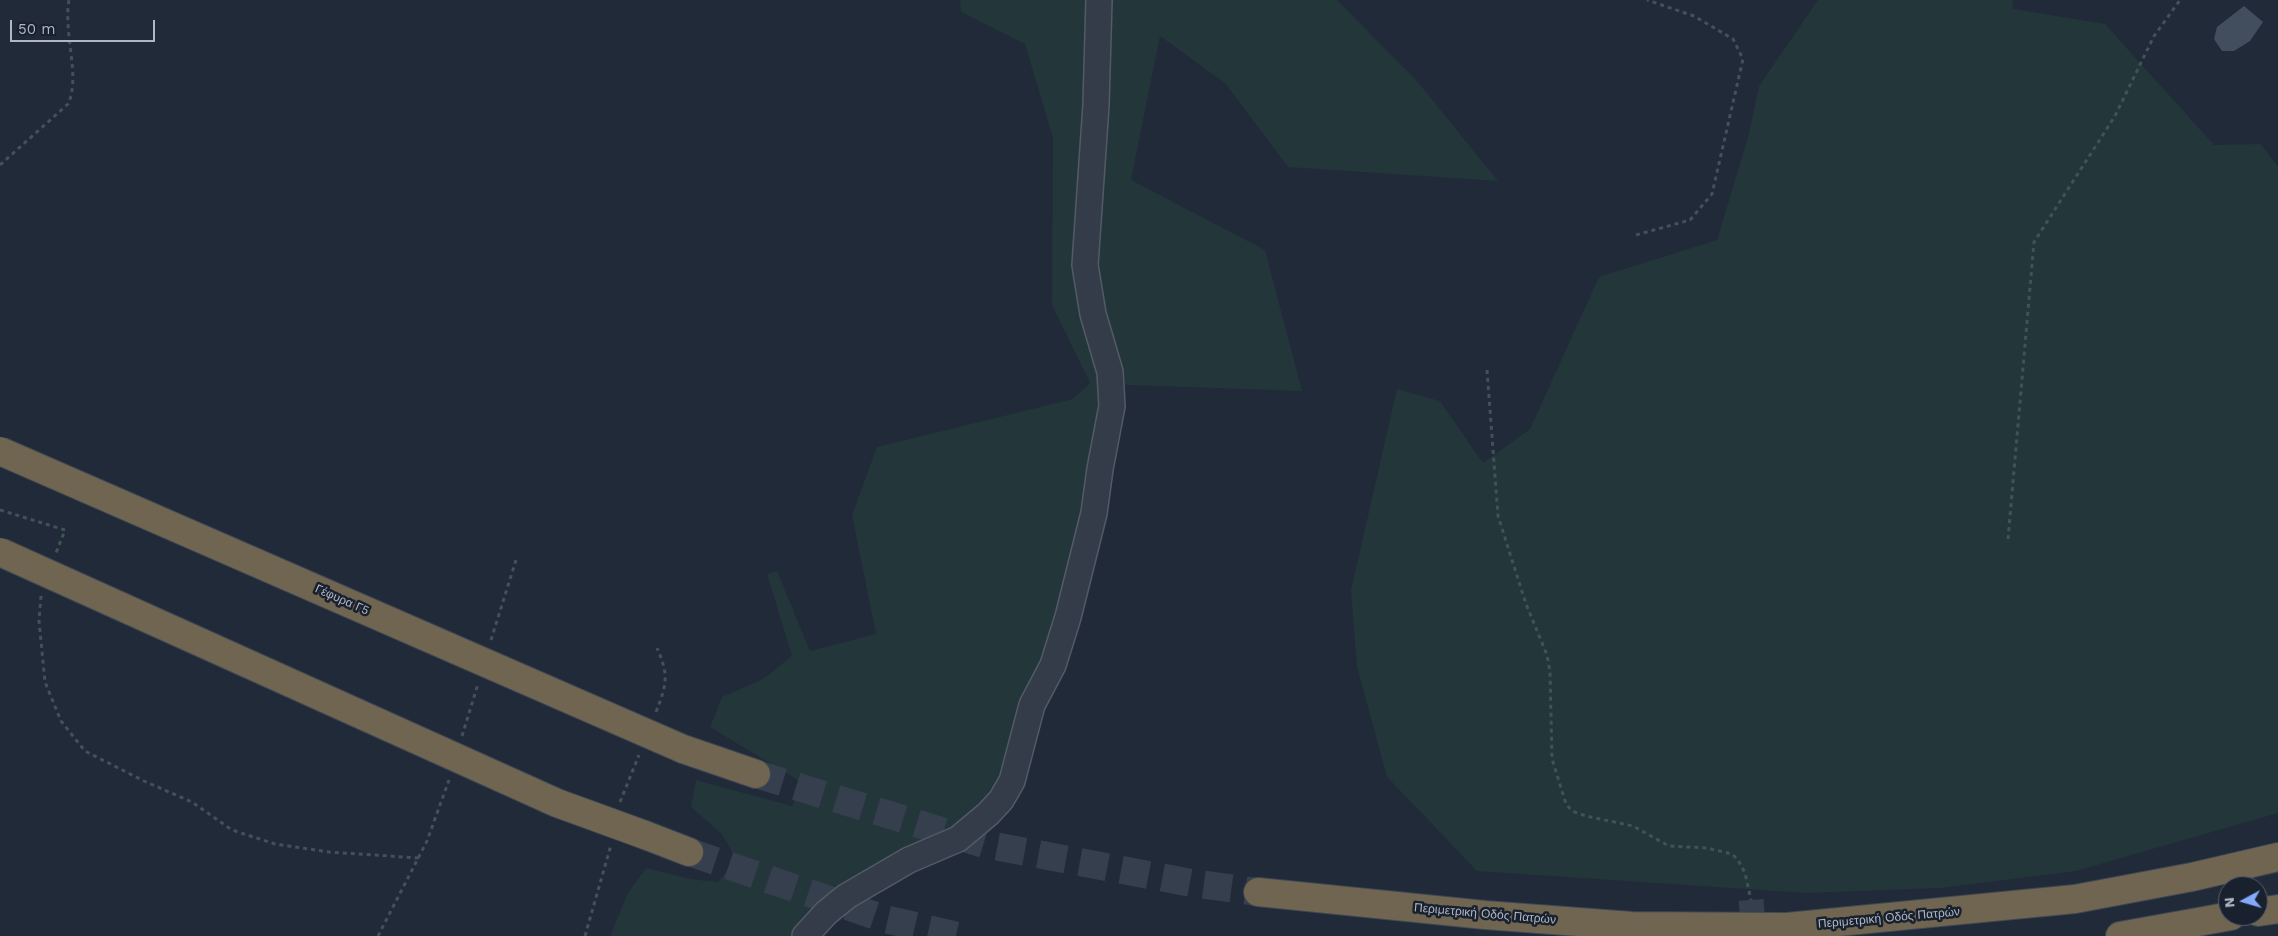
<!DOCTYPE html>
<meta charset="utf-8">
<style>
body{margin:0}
#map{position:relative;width:2278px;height:936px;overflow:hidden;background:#212a39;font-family:"Work Sans",sans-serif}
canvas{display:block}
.north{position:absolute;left:2218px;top:876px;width:50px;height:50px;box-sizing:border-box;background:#1a212e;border:1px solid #565d6b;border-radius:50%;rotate:264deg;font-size:14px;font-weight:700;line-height:20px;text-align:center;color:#afb7c6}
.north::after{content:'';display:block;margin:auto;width:18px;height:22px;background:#82aaf8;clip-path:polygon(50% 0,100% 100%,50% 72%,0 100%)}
.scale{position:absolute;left:10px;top:20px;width:145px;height:22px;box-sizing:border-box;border:2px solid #afb7c6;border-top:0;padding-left:6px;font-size:15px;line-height:18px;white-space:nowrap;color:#afb7c6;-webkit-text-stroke:4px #1a212e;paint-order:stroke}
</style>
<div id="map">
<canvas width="2278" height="936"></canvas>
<div class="north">N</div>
<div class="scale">50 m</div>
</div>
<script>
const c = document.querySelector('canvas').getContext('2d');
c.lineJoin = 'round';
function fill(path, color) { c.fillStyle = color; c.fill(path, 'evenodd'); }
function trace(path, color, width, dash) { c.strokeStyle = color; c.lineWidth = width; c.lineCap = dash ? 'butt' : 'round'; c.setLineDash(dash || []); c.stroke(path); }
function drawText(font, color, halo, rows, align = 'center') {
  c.font = font + ' "Work Sans",sans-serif'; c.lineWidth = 5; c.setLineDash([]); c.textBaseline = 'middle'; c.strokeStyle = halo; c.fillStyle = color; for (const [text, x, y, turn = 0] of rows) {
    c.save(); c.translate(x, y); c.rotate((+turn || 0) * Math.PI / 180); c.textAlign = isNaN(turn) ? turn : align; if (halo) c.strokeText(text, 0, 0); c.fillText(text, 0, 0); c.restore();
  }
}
fill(new Path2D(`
 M960,0H1337L1417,81L1498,181L1288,167L1225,83L1160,36L1131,180L1265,250L1302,391L1102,384L1084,521L1050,652L1003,787L989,805L796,936H610L628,893L646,868L690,879L718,882L736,859L722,834L691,807L696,780L792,806L803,783L710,727L722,697L763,679L792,656L767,574L777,571L810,651L876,634L852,515L877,447L1073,399L1090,383L1052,305L1053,138L1025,44L961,12Z
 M1818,0H2012L2013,9L2105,24L2214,145L2261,144L2278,167V813L2076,871L1940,888L1806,893L1477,871L1387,777L1357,667L1351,590L1397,389L1440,401L1483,463L1530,429L1599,277L1717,240L1748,137L1759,86Z`), '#23363a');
fill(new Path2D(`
 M2244,6L2263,22L2250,41L2234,51H2222L2214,39L2217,27Z`), '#424d5e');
trace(new Path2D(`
 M1751,900L1754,936`), '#363f4e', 25, [25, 12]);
trace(new Path2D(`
 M756,774L984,844L1191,883L1258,892
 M689,852L885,919L958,936`), '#363f4e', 28, [28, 14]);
const minor = new Path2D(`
 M805,936L826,913L847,896L909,860L958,839L988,814L1001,800L1012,781L1032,705L1053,665L1068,617L1094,513L1100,469L1112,406L1110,372L1093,314L1085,265L1096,105L1099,0`);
const highway = new Path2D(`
 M683,749L756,774
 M645,835L689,852
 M1258,892L1485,915L1632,926L1787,927L2075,899L2192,877L2278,857
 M2258,912L2278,909
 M2120,936L2231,916`);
trace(minor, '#525a67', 28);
trace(highway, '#3f4754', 30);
trace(new Path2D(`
 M0,165L68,104C81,77 63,33 69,0
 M1636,235L1690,220L1712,194L1743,59L1733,39L1694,16L1647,0
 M1487,370L1498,516L1526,604L1547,655L1550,672L1552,759L1566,804L1572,811L1586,816L1633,826L1669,846L1707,848L1732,854L1738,860L1745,873L1751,900
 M0,510L65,530L56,553
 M2008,539L2034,242L2115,116L2154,36L2180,0
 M41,596L39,621L45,682L61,721L85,751L144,781L192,802L232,830L275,844L329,852L419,858
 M491,640L516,560
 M656,712C667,684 669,675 657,648
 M462,736L478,684
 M620,802L639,755
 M378,936L427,841L449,780
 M585,936L611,845`), '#405357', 3, [4, 4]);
trace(minor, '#343c49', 25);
trace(highway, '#6f6551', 28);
const highwayBridge = new Path2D(`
 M0,451L683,749
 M0,552L557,803L645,835`);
trace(highwayBridge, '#3f4754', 30, []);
trace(highwayBridge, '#6f6551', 28);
drawText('12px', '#afb7c6', '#1a212e', [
 ["Γέφυρα Γ5",342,600,24],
 ["Περιμετρική Οδός Πατρών",1485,914,5],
 ["Περιμετρική Οδός Πατρών",1889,918,-5]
]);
</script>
